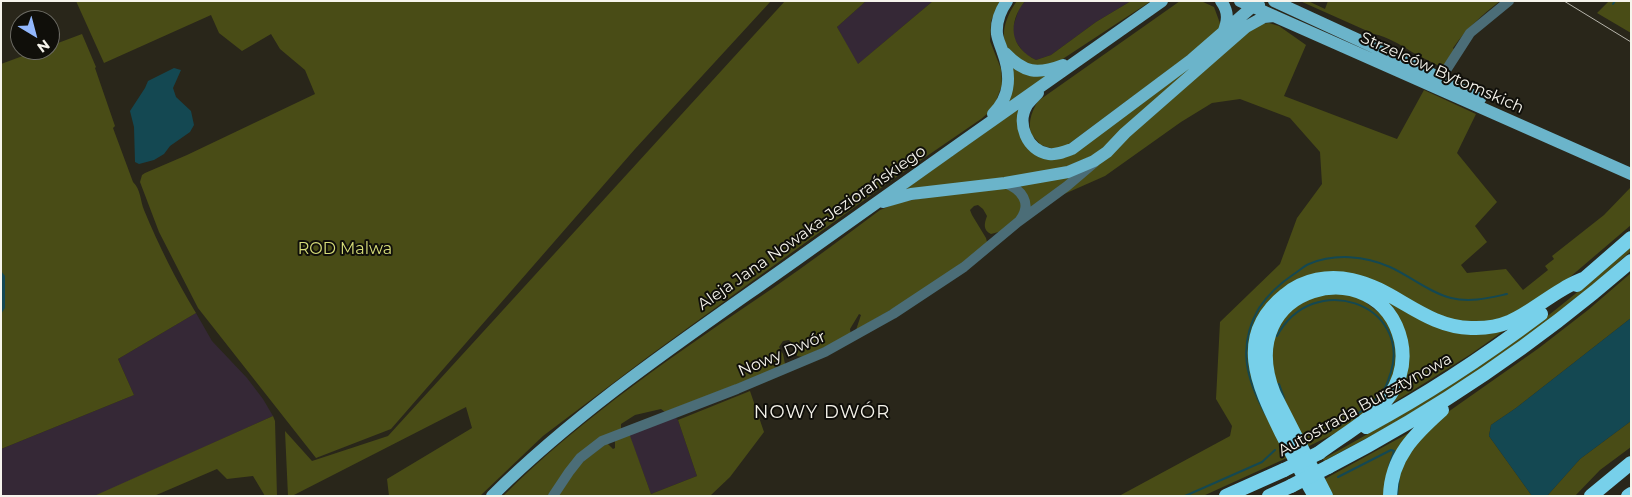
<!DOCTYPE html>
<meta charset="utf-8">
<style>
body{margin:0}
#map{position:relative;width:1632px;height:497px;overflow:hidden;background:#29261a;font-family:Montserrat,sans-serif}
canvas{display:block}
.frame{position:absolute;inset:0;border:2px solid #f6f4ec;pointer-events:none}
.north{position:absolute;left:10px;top:10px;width:50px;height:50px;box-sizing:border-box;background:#100f0a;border:1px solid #6c6b64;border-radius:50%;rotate:143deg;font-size:14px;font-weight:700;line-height:20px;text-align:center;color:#f6f4ec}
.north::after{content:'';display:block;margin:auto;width:18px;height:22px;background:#92b7fd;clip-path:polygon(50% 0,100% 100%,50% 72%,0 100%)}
</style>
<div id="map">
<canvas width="1632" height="497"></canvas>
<div class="frame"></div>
<div class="north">N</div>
</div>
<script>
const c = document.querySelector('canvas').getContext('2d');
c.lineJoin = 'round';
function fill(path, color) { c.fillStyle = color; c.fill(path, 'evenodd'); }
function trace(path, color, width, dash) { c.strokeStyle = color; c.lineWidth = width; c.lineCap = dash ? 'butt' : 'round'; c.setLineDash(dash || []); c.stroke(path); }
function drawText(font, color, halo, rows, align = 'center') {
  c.font = font + ' Montserrat,sans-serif'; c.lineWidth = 4; c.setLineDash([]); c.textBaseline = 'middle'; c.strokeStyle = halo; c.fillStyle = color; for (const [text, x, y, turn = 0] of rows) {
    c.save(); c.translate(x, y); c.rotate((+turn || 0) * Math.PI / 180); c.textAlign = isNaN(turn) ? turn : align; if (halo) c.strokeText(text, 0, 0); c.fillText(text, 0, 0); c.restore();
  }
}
fill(new Path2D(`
 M866,1H933L857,65L837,27Z
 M1025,1H1131L1096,22L1051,55L1036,60L1025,54L1014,39L1012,30L1019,9Z
 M196,313L212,341L247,378L263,399L273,416L96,496H1V449L134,395L118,359Z
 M675,417L678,420L697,476L651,494L629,435Z`), '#352836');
fill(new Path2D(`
 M76,1H771L635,149L391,429L316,458L198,308L159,232L140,182L142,175L145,173L187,155L315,94L305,70L280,49L271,34L242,51L219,33L211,15L104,63Z
 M785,1H866L837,27L858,64L933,1H1000L991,21L990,41L1001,69L1002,85L993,109L981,119L892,180L649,356L543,436L480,496H389L387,479L472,428L466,407L292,496H288L285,431L312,461L388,436Z
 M1017,1H1025C1007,24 1010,47 1036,60L1051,55L1096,22L1131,1H1151L1052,66H1024C1019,60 1011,54 1007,47C999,33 1008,13 1017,1Z
 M1180,1H1201L1214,7L1221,26L1215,35L1062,149C1029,149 1022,127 1038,101Z
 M1300,1H1308L1325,9L1328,1H1500C1481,16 1467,28 1453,48L1455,51L1444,66L1441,67C1431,62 1421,57 1412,52C1399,44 1388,37 1374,34Z
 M1609,1H1631V33L1597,13Z
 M1269,23L1279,26L1306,45L1284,96L1397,139L1424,90L1476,114L1457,153L1497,202L1475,226L1487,242L1461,265L1467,273L1506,269L1523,290L1548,270L1545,266L1554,259L1552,256L1604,215L1631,187V225L1563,283L1527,309L1485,323L1453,322L1357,277L1264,313L1289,457L1203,496H1119L1230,436L1232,426L1216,399L1220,322L1280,264L1297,218L1322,184L1320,152L1290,118L1240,99L1212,103L1181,122L1105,176L1062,195L1248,31L1260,24Z
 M82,34L96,67L95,68L115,126L113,128L133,182C141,190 140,200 144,210C159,246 176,280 196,313L118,359L134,395L1,449V64L39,50H50V46Z
 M1011,64L1051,75L1004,108Z
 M1189,65L1192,70L1096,154L1056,171L907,190V188L1021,107L1019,121L1052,157Z
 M1076,175L1030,209L1018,186Z
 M1003,185L1021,197V213L1002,231L991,234C983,230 984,224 987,216L983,209L978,205L974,206L970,210L972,215L986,238L987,242L984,246L930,287L856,330L861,315L859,314L850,329L851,335L803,357L797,356L795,347L789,340L783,341L779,347L783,354L785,364L782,367L665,412L661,409L635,415L621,424V429L607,435L550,496H503C583,416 679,352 773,288C809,263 845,236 880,210L900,202Z
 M1631,247V251C1564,312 1489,367 1411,413C1383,430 1353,445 1324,461L1323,459C1387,424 1450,387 1509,345C1551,315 1591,281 1631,247Z
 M1631,273V318L1516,408L1491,425L1489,436L1532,496H1394L1406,454L1438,419L1539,348L1588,310Z
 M1337,281C1377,287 1403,314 1440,327C1463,334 1486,331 1509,325V327L1471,354L1388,406C1395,394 1403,382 1405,368C1414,294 1322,254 1277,312C1265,329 1260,347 1263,369C1266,392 1288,429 1299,452L1295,453C1283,428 1268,403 1261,376C1251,338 1273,297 1311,285C1319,282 1328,282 1337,281Z
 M1324,292L1357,296L1385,317L1398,346L1396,374L1378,404L1342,430L1305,448L1279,395L1269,346L1289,309Z
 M750,391L764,432L730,477L710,496H558L580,464L607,443L613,449L615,448V440L629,433L651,494L697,476L678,420Z
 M273,416L275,421L277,496H265L253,476L227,479L217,469L154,496H94Z
 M1631,421V447L1600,470L1575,496H1547L1580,459Z
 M1416,429L1387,496H1330L1321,481Z`), '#494c16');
fill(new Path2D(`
 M174,68L181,70L173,88L176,97L191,111L194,125L190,132L170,146L164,154L154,160L139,164L135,162L134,127L130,111L145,88L148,81Z
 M1,271L5,276V308L1,314Z
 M1631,318V421L1580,459L1547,496H1532L1489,436L1491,425L1516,408Z`), '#144852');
trace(new Path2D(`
 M1613,4L1615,1
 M1277,336C1313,269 1411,304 1391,372C1389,377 1388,382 1386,386C1373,408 1347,420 1326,433
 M1279,384L1284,398
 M1266,415C1246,379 1237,346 1259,308C1269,293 1279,284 1294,274C1299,271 1304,266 1309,264C1335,253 1365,256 1390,267C1410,276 1430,293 1451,298C1470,303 1489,298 1507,294
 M1338,477L1391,450L1394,451L1389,467
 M1185,496L1262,462L1275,450
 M1397,496L1399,478`), '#144852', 2);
trace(new Path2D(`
 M1441,78L1470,33L1509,1
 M1005,183C1021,189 1033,203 1020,220
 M553,496L569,472L580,458L602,441L737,389L825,352L893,314L964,267L1018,222L1067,186L1094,163`), '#4b6d77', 10);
trace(new Path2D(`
 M1221,1C1229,12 1228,21 1223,33
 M1240,1L1631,174
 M1274,1L1428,72L1480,99
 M1005,53C1024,73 1037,75 1063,65
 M1038,93C1034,97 1030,101 1027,105C1016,123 1027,151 1049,154C1057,155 1064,152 1072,149L1191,60L1252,7L1259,5
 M993,114C1011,96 1011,75 1003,53C1001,46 998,41 997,34C996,23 1000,11 1007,1
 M883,202L911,194L1005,183L1068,172L1094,161L1107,152L1125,133L1246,27L1264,17L1274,16
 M492,496C584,405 692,334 796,260C918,173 1039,87 1162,1`), '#6bb4ca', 12);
trace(new Path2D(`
 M1577,285L1631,238
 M1366,427C1428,394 1485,356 1541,314
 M1319,453C1340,437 1376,417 1390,395C1401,379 1405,360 1401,341C1379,248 1230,284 1274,394L1326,496
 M1328,467C1436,411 1538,342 1631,261
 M1226,496L1284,470
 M1269,496L1291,486
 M1315,496C1302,475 1292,453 1281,432C1258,385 1234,336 1285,295C1304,279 1329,275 1352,280C1395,289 1424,327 1471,328C1513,330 1530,308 1563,289C1569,285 1576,282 1583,279
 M1390,496C1391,457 1415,434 1442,410
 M1591,496L1631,463
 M1628,496L1631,494`), '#77d0ea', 14);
trace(new Path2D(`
 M1564,1L1631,42`), '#b6b4ab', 1);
trace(new Path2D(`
 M1284,470L1319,453
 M1291,486L1328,467`), '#77d0ea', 14);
drawText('16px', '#f6f4ec', '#100f0a', [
 ["Strzelców Bytomskich",1442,73,24],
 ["Aleja Jana Nowaka-Jeziorańskiego",812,228,-35],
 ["Nowy Dwór",782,354,-23],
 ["Autostrada Bursztynowa",1365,405,-29]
]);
drawText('16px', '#d6dc79', '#100f0a', [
 ["ROD Malwa",345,249]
]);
c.letterSpacing = '1px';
drawText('18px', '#f6f4ec', '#100f0a', [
 ["NOWY DWÓR",822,413]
]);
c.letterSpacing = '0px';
</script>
